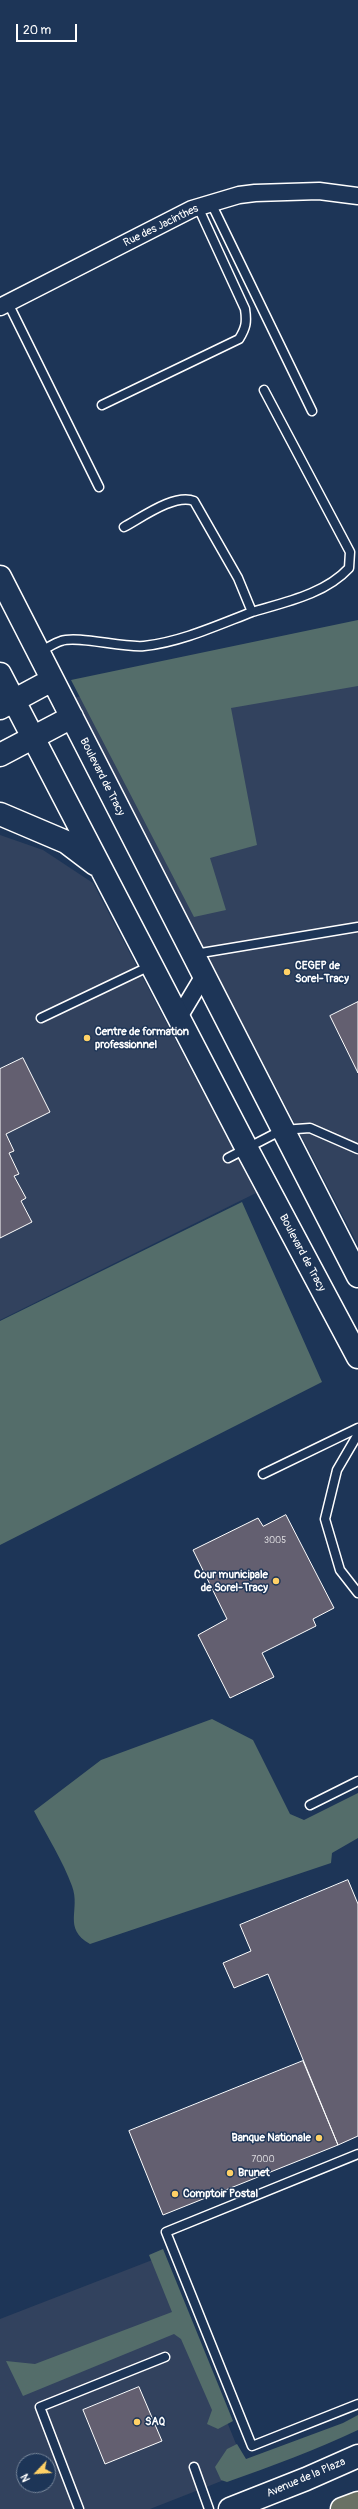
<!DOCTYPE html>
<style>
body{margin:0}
#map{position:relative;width:358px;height:2509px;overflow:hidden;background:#1d3557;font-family:Pangolin,sans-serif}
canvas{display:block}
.north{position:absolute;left:16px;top:2453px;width:40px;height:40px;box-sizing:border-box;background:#1d3557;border:1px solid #77869a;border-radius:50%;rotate:245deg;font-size:11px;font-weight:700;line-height:16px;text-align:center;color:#fff}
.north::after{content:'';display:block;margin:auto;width:14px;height:18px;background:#ffd166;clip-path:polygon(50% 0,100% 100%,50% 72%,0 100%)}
.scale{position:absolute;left:16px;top:24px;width:61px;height:18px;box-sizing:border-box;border:2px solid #fff;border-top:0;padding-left:5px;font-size:12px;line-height:14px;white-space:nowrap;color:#fff;-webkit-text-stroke:3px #1d3557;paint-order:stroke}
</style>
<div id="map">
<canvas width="358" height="2509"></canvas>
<div class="north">N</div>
<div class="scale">20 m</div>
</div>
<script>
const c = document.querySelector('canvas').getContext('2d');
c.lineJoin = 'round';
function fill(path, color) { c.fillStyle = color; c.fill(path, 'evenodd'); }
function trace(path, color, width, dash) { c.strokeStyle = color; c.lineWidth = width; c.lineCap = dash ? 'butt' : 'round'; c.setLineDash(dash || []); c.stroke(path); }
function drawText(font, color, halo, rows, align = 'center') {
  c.font = font + ' Pangolin,sans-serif'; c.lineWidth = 3; c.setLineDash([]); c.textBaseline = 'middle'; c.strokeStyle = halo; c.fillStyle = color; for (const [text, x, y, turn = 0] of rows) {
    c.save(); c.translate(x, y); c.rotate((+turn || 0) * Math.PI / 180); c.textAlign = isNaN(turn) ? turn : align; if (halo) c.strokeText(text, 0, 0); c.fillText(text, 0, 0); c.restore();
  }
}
fill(new Path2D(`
 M358,635V1245L73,698Z
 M0,835L43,850L93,883L256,1193L0,1320Z
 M160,2257L247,2471L150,2509H0V2319ZM24,2461H48V2485H24Z`), '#32425e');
fill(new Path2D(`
 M358,620V686L231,708L257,845L210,858L226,910L194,917L71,680Z
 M242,1202L322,1382L0,1545V1321Z
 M212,1719L253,1740L290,1814L304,1820L358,1793V1838L332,1853L331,1863L90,1944C62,1928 81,1910 72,1886C63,1861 47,1836 34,1811L101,1760Z
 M163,2249L233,2421L218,2429L207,2424L212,2410L181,2339L174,2334L23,2396L6,2361L35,2364L172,2312L149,2255Z
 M358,2415V2430C316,2450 272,2466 227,2482L221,2480L215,2467L227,2449L237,2444L246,2459L343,2423Z`), '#546d6a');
const building = new Path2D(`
 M358,1002V1073L330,1016Z
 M23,1058L50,1112L6,1134L14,1151L9,1153L19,1174L14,1176L26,1198L21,1201L32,1222L0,1238V1069Z
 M286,1515L334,1608L313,1619L316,1626L262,1653L274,1677L230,1698L198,1635L227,1619L193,1550L258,1518L263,1526Z
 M348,1880L358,1904V2136L338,2145L268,1974L234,1988L223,1963L251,1951L240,1925Z
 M303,2061L338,2145L163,2215L129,2131Z
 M139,2387L162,2441L105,2464L83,2410Z`);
fill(building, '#635f70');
trace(building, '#fff', 1);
const lane = new Path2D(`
 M211,203L312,411
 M8,303L99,487
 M102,405L239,339C246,328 247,322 245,309L198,207
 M252,612C286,602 325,594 349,568L350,552L264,390
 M39,652C46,649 54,643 61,641C77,635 122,648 144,646C181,642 218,625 252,612L238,578L194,501C175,493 141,518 124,527
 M195,954L358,927
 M41,1018L150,966
 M228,1158L282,1130L310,1128L358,1149
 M358,1434L337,1470L325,1519L340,1570L358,1593
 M263,1474L358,1428
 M310,1805L358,1781
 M358,2154L166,2232L252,2446L358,2404
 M194,2467L209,2509
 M79,2509L40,2407L165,2357`);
const street = new Path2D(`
 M0,307L192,209L239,195L255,193L319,191L358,196
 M179,1017L203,977`);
const secondary = new Path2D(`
 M0,577L358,1276
 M0,674L247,1149L358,1357
 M0,708L52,680
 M0,755L72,717
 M0,814L66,842L95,864
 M230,2509L306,2479L358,2456`);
const highway = new Path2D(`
 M342,2509L358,2503`);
trace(lane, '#fff', 11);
trace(street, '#fff', 19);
trace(secondary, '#fff', 25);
trace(highway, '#fff', 25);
trace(lane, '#1d3557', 8);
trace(street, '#1d3557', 16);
trace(secondary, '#1d3557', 22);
trace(highway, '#6a7165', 22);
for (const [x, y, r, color] of [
 [287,972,4,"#ffd166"],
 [87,1038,4,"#ffd166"],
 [276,1581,4,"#ffd166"],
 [319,2138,4,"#ffd166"],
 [230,2173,4,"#ffd166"],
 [175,2194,4,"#ffd166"],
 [137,2422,4,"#ffd166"]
]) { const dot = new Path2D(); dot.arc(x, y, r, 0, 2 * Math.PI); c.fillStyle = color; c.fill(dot); trace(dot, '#1d3557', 1.5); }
drawText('9px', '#d8d7db', null, [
 ["3005",275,1541],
 ["7000",263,2160]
]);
drawText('11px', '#fff', '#1d3557', [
 ["Rue des Jacinthes",161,226,-26],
 ["Boulevard de Tracy",102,777,63],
 ["Boulevard de Tracy",302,1253,62],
 ["Avenue de la Plaza",306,2478,-23]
]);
drawText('bold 11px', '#fff', '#1d3557', [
 ["CEGEP de",295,966],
 ["Sorel-Tracy",295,979],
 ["Centre de formation",95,1032],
 ["professionnel",95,1045],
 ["Cour municipale",268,1575,"right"],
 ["de Sorel-Tracy",268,1588,"right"],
 ["Banque Nationale",311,2138,"right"],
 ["Brunet",238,2173],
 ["Comptoir Postal",183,2194],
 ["SAQ",145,2422]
], 'left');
</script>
